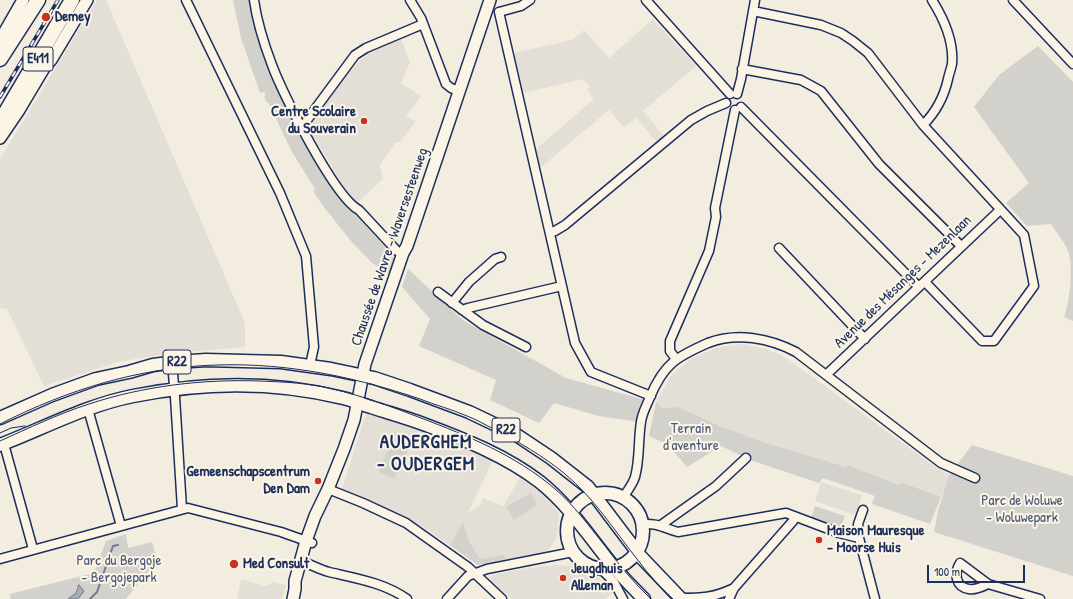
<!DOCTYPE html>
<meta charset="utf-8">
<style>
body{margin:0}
#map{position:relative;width:1073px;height:599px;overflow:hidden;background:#f3ede0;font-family:"Patrick Hand",sans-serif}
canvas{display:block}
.scale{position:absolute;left:927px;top:565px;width:98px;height:18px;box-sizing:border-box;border:2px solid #1b2f5e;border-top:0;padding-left:5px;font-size:12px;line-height:14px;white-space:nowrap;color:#1b2f5e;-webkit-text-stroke:3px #fcf5e5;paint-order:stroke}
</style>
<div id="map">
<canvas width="1073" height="599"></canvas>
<div class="scale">100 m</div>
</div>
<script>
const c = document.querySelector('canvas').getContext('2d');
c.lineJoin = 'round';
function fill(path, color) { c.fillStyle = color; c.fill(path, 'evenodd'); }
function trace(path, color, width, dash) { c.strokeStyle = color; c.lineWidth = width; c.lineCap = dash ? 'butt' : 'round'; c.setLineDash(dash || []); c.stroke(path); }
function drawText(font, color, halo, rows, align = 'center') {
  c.font = font + ' "Patrick Hand",sans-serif'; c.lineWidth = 4; c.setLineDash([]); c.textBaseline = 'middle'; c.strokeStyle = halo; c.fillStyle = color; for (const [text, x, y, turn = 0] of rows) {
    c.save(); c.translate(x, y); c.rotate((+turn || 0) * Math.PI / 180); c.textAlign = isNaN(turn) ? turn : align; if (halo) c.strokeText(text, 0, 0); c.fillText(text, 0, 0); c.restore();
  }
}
fill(new Path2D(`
 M97,0H106L245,323V347L164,354L118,362L44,386L7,309L0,308V159Z
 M653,19L696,66L643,111L664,136L657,142L636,118L624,127L609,110L540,168L536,149L594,99L587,90L590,87L583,79L523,93L514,53L572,40L584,30L609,58Z
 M401,39L410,62L401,83L421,96L406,117L416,121L400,142H396L379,166L380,167L383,179L357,203L345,188L308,128L345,77L358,62L371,52Z
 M742,344L766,349L785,357L934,466L949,475L941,497L902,482L901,485L847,466L846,467L757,440L729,430L678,407L663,408L656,402L670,377L681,367L692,358L716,348Z
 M366,413L441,437L493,460L468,513L481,504L483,498L503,506L520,478L547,496L559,515L557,538L547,552L478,565L425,528L370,500L342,489Z
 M821,482L862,495L856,515L815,501Z
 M554,565L572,566L587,570L598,577L612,593L606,599H511L490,580L492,575L532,567L533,568L543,566Z
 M241,579L266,586L273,582L286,585L282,599H237Z`), '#e3dfd6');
fill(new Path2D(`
 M233,0H252L267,55L325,174L343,201L393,256L395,261L390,274L381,269L380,267L373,264L351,241L323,206L313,191L315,189L292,152L268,102L267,103L264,96L266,95L264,92L260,93L241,38Z
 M1038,46L1073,82V321L1064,317C1070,301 1073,270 1069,253C1066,244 1056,232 1051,224L1027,226L1006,203L1029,183L974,107L999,75Z
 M408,269L464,321L566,378L645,400L639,422L599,416L554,403L539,423L490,400L496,380L419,346L430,319L402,287Z
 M656,402L663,408L678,407L720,426L757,440L846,467L847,465L900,485L901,482L941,497L930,524L872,504L875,496L823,478L819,483L750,460L721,446L687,467L667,444L649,436Z
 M394,433C401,435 408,439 410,446L394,479L379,472Z
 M972,445L1073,476V576L934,532L938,511L948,477Z
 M531,493L537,505L514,520L506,507Z
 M815,506L845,516L840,530L810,520Z
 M463,522L469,542L480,559L504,555L505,559L478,565L450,545Z
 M126,534L128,548L152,542L157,561L126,599H11L10,594L94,573L106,541Z`), '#d3d1cc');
const water = new Path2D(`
 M79,585L84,591L78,599H68L76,593Z`);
fill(water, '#a9acb3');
trace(water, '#707a91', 1);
trace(new Path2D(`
 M90,599L97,592L113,546L118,545`), '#707a91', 2);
const street = new Path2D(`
 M186,0L280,193L306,256L314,347L310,365
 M254,0C257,22 264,44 272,65C282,93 335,198 359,210L397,251L403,253
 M410,0L421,18L446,84L451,88L459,91
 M646,0L730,94
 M1013,0L1073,64
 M753,11L821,25L841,33L853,41L868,53L923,125L1024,235L1034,286L994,341H982L925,282
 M499,12L575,343L591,372L651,396
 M499,12L521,6L530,0
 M742,69L801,80L821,91L879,164L961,246
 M737,94L741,79L755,0
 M741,107L919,287
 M923,125C936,112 944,97 948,79C949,74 951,69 952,64C954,41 944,19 932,0
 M304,130L305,124L307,120L355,55L366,48L423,24
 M550,233L555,231L565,225L691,120L707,111L726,103
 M779,248L865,339
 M438,292L483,325L526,347
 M452,303L469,282L495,259L501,257
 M462,310L468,308L562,286
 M676,359L670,351V341L709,251L716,217L715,208L735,110
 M172,362L175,397L182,509
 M826,375L1000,210
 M88,409L121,526
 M4,444L33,549
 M328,489L363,503L406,523L468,567L502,599
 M623,498C627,491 633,484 635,477C640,459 638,440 641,422C642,413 647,405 650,397C664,364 676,357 708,343C737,332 769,338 796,352L941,463L975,478
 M863,510L858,524L859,538L875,599
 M642,524C659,523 663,528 678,532L786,513L839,533L859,538
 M661,525L716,486L746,458
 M0,559L188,508L281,532L312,543
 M306,563C314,566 321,570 329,572C355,578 385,583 407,599
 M600,568L614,582L623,599
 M988,584C982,587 975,590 969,589C955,587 954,573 960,563L988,584L1040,599
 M679,598C702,598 713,598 734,588L793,521L795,517
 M447,599L468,576L487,569L568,553L572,550
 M729,599L734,588`);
const secondary = new Path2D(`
 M0,40L23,0
 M0,138L19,110L44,68L51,60L87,0
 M293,599L295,589V581L306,541L315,516L328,489L344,449L354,420L365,364L403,253L407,246L490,0`);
const primary = new Path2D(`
 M0,418L52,395L96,379L129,372L153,365L176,362L206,360L281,362L331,369L374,378L410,390L469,412L515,434L551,458L588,487L641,557L681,599
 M0,445C44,428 87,405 133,396C202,382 275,381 343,398C352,400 361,404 371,407C389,413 408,418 426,425C466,440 506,456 540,482C570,506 590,538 614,567C623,578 634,589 644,599
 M567 531a38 38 0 1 1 76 0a38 38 0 1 1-76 0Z`);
const highway = new Path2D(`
 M0,59L38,0
 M0,122L72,0`);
trace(street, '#1b2f5e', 11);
trace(secondary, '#1b2f5e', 14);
trace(primary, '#1b2f5e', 15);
trace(highway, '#1b2f5e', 17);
trace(street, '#fcf5e5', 8);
trace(secondary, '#fcf5e5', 11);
trace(primary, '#fcf5e5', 12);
trace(highway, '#fcf5e5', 14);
trace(new Path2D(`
 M0,424C142,352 270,348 420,399C435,405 451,409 467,416C476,419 485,425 494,429C519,442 543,456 565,474C594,498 614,530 637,559C648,574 660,587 673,599
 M0,433L11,428L25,426
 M0,441C29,428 58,414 89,404C144,386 202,379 260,381C284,382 309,383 333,389C363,396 392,407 421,418C468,436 515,455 554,488C574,505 589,526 605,546C619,565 634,583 651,599`), '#1b2f5e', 1);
const rail = new Path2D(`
 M0,97L58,0`);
trace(rail, '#1b2f5e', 3.5);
trace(rail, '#fcf5e5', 2, [6]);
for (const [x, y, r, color] of [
 [46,17,5,"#c8321e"],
 [364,121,4,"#c8321e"],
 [318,481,4,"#c8321e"],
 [819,540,4,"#c8321e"],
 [234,564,5,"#c8321e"],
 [563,578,4,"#c8321e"]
]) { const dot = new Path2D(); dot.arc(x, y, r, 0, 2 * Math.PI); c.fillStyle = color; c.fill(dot); trace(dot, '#fcf5e5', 1.5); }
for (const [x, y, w] of [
 [38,59,30],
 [177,362,28],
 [506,430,28]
]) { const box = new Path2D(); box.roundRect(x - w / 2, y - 12, w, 24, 3); c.fillStyle = '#fcf5e5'; c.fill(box); trace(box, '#1b2f5e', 1); }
drawText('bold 14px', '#1b2f5e', null, [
 ["E411",38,59],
 ["R22",177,362],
 ["R22",506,430]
]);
drawText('bold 15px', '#1b2f5e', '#fcf5e5', [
 ["Demey",55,17],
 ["Centre Scolaire",356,112,"right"],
 ["du Souverain",356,129,"right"],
 ["Gemeenschapscentrum",310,472,"right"],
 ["Den Dam",310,489,"right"],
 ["Maison Mauresque",827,531],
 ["- Moorse Huis",827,548],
 ["Med Consult",243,564],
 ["Jeugdhuis",571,569],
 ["Alleman",571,586]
], 'left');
drawText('15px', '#1b2f5e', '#fcf5e5', [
 ["Chaussée de Wavre - Waversesteenweg",390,247,-71],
 ["Avenue des Mésanges - Mezenlaan",903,282,-44]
]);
drawText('15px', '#49587a', '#fcf5e5', [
 ["Terrain",691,429],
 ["d'aventure",691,446],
 ["Parc de Woluwe",1022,501],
 ["- Woluwepark",1022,518],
 ["Parc du Bergoje",119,561],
 ["- Bergojepark",119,578]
]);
c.letterSpacing = '1px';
drawText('bold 19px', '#1b2f5e', '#fcf5e5', [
 ["AUDERGHEM",426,443],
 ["- OUDERGEM",426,465]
]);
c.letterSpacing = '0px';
</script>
